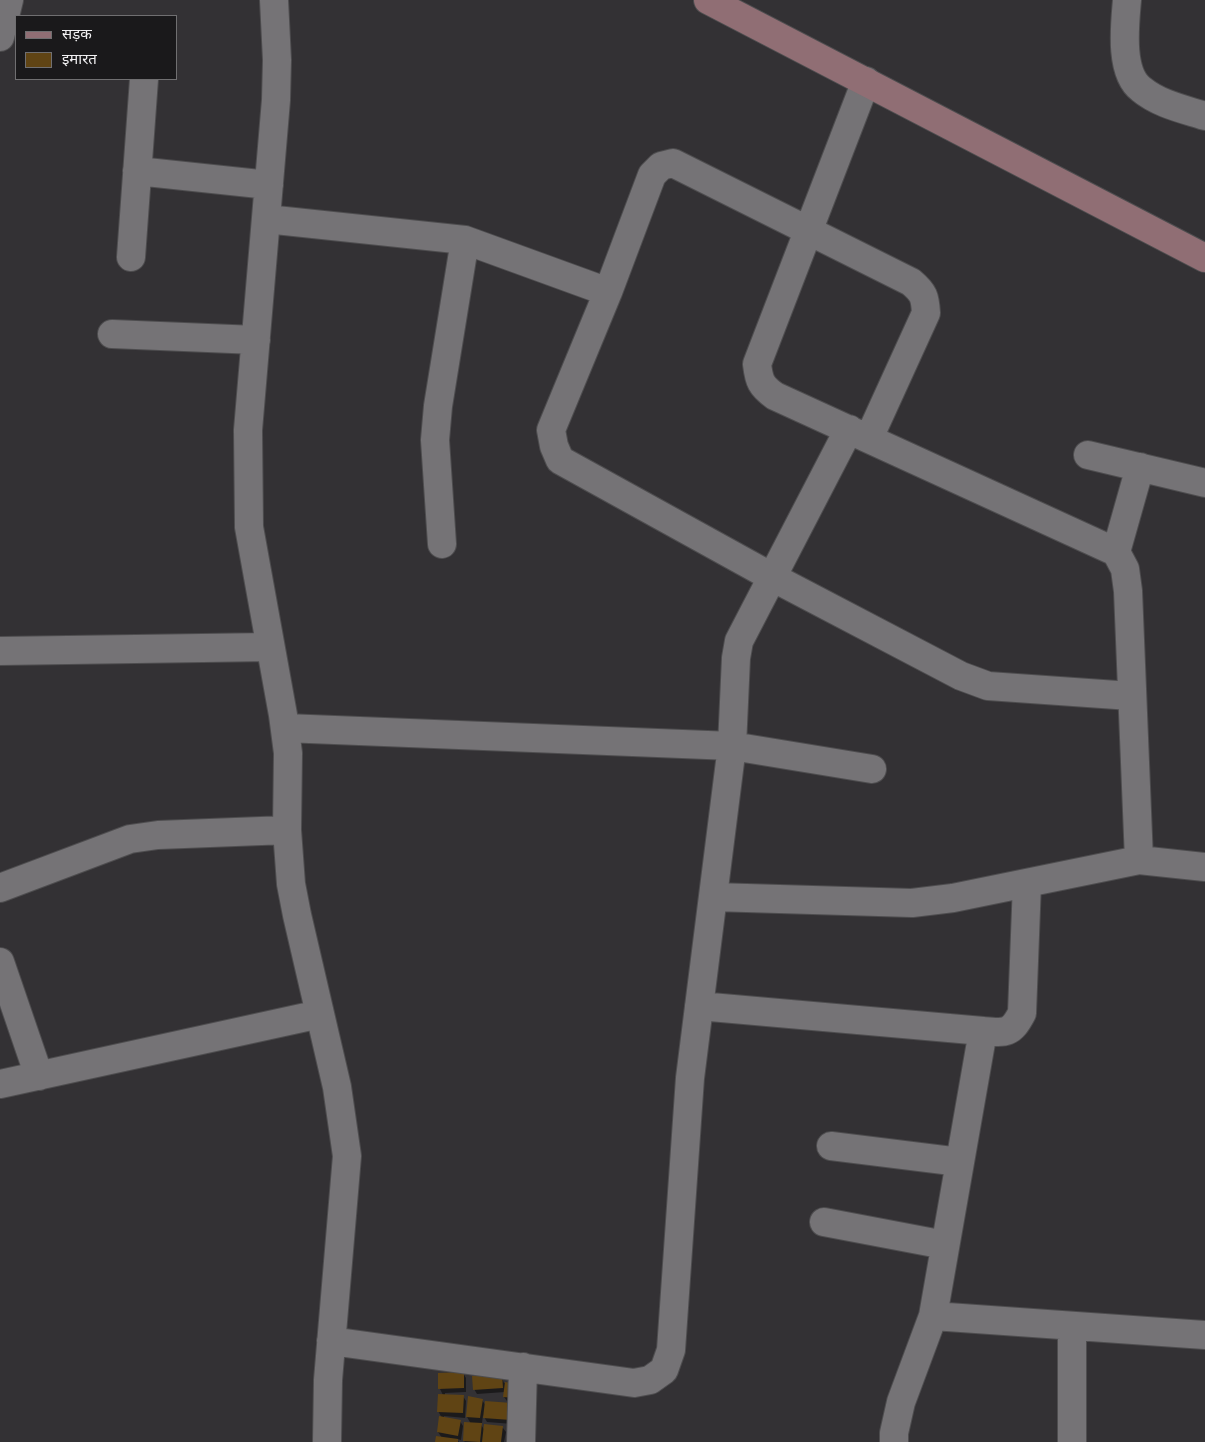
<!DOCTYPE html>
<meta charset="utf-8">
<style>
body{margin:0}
#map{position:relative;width:1205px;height:1442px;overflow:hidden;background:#333134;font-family:Commissioner,"Noto Sans Devanagari",sans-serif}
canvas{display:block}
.legend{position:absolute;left:15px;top:15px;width:162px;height:65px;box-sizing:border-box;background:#1a191b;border:1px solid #706f71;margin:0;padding:6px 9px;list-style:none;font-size:15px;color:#f1f0f2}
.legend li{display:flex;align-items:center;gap:10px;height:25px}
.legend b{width:25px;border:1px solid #706f71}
</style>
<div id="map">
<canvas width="1205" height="1442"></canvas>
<ul class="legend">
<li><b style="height:6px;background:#906e74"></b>सड़क</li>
<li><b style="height:14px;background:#604414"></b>इमारत</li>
</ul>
</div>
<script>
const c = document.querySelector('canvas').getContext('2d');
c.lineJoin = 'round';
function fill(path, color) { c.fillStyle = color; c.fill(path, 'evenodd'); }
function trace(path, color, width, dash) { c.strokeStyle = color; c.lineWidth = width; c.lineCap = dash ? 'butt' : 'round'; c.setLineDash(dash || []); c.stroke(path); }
fill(new Path2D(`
 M463,1373L466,1378V1392L445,1393V1395L463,1396L466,1401L465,1418L444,1416V1418L460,1421L463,1426L461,1440L457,1439L459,1442H437L442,1438L438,1432L442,1418L438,1411L443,1395L440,1389Z
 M501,1376L504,1383L515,1385L516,1402L507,1401L504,1397L505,1392L477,1394L474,1389Z
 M482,1400L486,1406L512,1404L513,1424L487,1422L483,1415L482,1423H480L485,1431L503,1428L506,1432L504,1442H465L464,1441L471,1424L467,1417Z`), '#0007');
fill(new Path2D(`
 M464,1372V1388L438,1389V1373Z
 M502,1374L503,1388L473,1390L472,1376Z
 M505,1382L516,1384L514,1398L503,1397Z
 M438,1394L464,1395L463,1413L437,1412Z
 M468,1396L483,1399L480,1418L466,1417Z
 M485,1401L512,1403L511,1420L483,1418Z
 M439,1416L461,1420L458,1436L437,1432Z
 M464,1422L482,1423L480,1442L463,1441Z
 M484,1424L503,1426L501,1442H482Z
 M436,1436L458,1439V1442H435Z`), '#604414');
const minor = new Path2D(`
 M274,0L277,60L276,100L248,430L249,527L283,715L288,753L287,830L291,884L297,915L337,1087L347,1156L328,1380L327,1442
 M1127,0C1125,24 1119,72 1141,89C1159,104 1183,109 1205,116
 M0,37L9,0
 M866,81L757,364C759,381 761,386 775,396L1116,552L1125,569L1128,591L1139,860
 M137,171L269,185
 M266,219L465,240L608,292L551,430L554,446L560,460L772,577L961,676L988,686L1131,696
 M131,257L144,79
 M608,292L652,175L661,166L673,163L911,282C924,293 925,297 926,313L869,438
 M112,334L256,340
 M1088,455L1205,483
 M442,544L435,440L438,406L465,240
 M1116,552L1140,467
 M0,651L270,647
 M285,728L732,746L872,769
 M0,888L130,839L158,835L287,830
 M713,897L912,903L953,898L1139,860L1205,867
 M0,962L39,1076
 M699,1006L983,1031
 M0,1084L320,1014
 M831,1146L960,1162
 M824,1222L945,1245
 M933,1316L1205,1335
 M1072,1326V1442
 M331,1341L634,1383L650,1380L664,1370L671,1350L690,1078L732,746L736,658L739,641L849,429
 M521,1442L523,1367
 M894,1442V1433L901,1402L933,1316L983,1031C1006,1033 1011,1034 1022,1013L1027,883`);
const secondary = new Path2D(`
 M708,0L1205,258`);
trace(minor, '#4e4d4f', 30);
trace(secondary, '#4e4d4f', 30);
trace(minor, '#757376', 28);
trace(secondary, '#906e74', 28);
</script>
